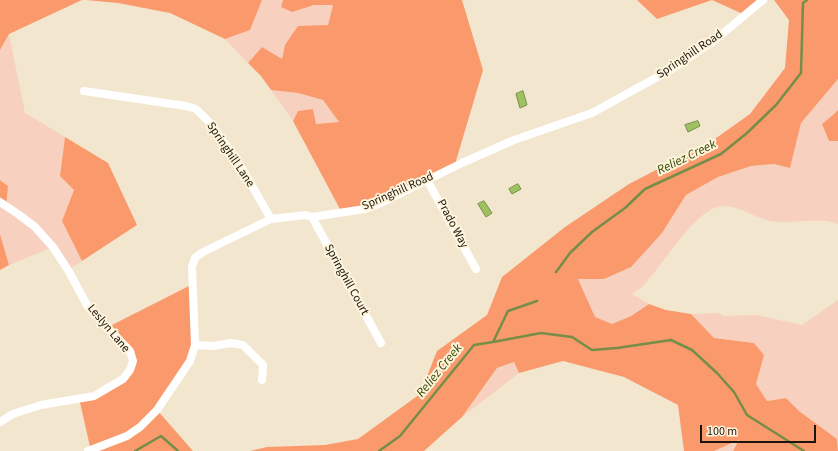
<!DOCTYPE html>
<style>
body{margin:0}
#map{position:relative;width:838px;height:451px;overflow:hidden;background:#f2e6ce;font-family:"Source Sans 3",sans-serif}
canvas{display:block}
.scale{position:absolute;left:700px;top:425px;width:116px;height:18px;box-sizing:border-box;border:2px solid #19150d;border-top:0;padding-left:5px;font-size:12px;line-height:14px;white-space:nowrap;color:#19150d;-webkit-text-stroke:3px #fff4dc;paint-order:stroke}
</style>
<div id="map">
<canvas width="838" height="451"></canvas>
<div class="scale">100 m</div>
</div>
<script>
const c = document.querySelector('canvas').getContext('2d');
c.lineJoin = 'round';
function fill(path, color) { c.fillStyle = color; c.fill(path, 'evenodd'); }
function trace(path, color, width, dash) { c.strokeStyle = color; c.lineWidth = width; c.lineCap = dash ? 'butt' : 'round'; c.setLineDash(dash || []); c.stroke(path); }
function drawText(font, color, halo, rows, align = 'center') {
  c.font = font + ' "Source Sans 3",sans-serif'; c.lineWidth = 4; c.setLineDash([]); c.textBaseline = 'middle'; c.strokeStyle = halo; c.fillStyle = color; for (const [text, x, y, turn = 0] of rows) {
    c.save(); c.translate(x, y); c.rotate((+turn || 0) * Math.PI / 180); c.textAlign = isNaN(turn) ? turn : align; if (halo) c.strokeText(text, 0, 0); c.fillText(text, 0, 0); c.restore();
  }
}
fill(new Path2D(`
 M262,0H283L282,7L292,11L314,5H333L328,25L285,45L282,60L262,47L248,63L225,39L250,30Z
 M9,34L25,113L65,137L60,176L74,190L62,221L82,261L68,270L53,247L9,265L0,234V202L8,186L0,180V50Z
 M838,79V110L834,114L822,124L829,141H838V224C817,216 793,225 771,221C755,218 739,205 722,206C696,208 665,262 648,280C644,286 638,290 632,294L649,304L631,316L612,324L595,318L578,279H604L662,233L686,195L718,177L751,166L774,164L790,168L801,123Z
 M271,90L298,93L323,100L339,122L316,124L313,109L298,111L293,121Z
 M838,300V442L837,439L799,411L786,398L767,401L756,384L764,355L754,343L714,338L691,314L719,313L724,316L756,315L802,325Z
 M514,362L519,373L462,417L497,368Z
 M740,440L733,451H714Z`), '#f7d0bf');
fill(new Path2D(`
 M0,0H82L9,34L0,50Z
 M86,0H262L250,30L225,39L170,13L118,3Z
 M283,0H462L483,70L453,171L381,203L342,213L293,121L298,111L313,109L316,124L339,122L323,100L298,93L271,90L261,76L248,63L262,47L282,59L285,45L298,26L328,25L333,5H314L292,12L281,7Z
 M637,0H763L745,15L712,0L657,19Z
 M774,0H838V79L801,123L790,168L774,164L751,166L718,177L686,195L662,233L631,267L604,279H578L595,317L612,324L631,316L649,304L666,310L691,314L714,338L754,343L764,355L756,384L767,401L786,398L799,411L837,439L838,451H733L739,440L714,451H684L678,405L624,377L563,361L519,373L514,362L497,368L462,417L424,451H250L267,447L325,445L358,439L420,394L437,351L487,315L502,277L565,227L629,184L712,141L750,114L785,68L789,20Z
 M838,110V141H829L822,124L834,114Z
 M65,137L108,163L137,225L82,261L62,221L74,190L60,176Z
 M0,180L8,186L6,207L0,202Z
 M0,234L9,265L0,270Z
 M193,284L195,345L157,410L193,451H91L79,398L123,379L133,361L108,327Z`), '#fa9a6c');
const water = new Path2D(`
 M523,91L527,105L520,108L516,94Z
 M698,121L700,126L688,132L685,125Z
 M518,184L521,189L512,194L509,189Z
 M484,201L492,213L486,217L478,204Z`);
fill(water, '#9ec162');
trace(water, '#768d48', 1);
trace(new Path2D(`
 M556,272L570,253L592,232L625,208L645,189L721,154L747,133L776,105L801,73L803,3L807,0
 M493,342L541,333L572,337L592,350L617,348L671,340L692,350L717,373L734,392L747,415L804,451
 M135,451L161,436L178,451
 M379,451L400,436L474,345L493,342L508,311L537,301`), '#768d48', 2.5);
trace(new Path2D(`
 M84,91L186,106L196,109L212,125L243,170L271,219
 M427,180L476,269
 M0,202L18,214L35,227L53,247L68,270L88,307L130,351L133,361L130,370L123,379L94,396L41,405L13,414L0,422
 M312,217L381,343
 M195,345L213,346L231,343L243,345L263,365L262,380
 M88,451L127,436L140,427L157,410L190,361L195,345L192,267L195,258L203,252L271,219L306,215L312,217L365,209L381,203L462,163L514,140L592,113L672,69L715,40L763,0`), '#fff', 8);
drawText('12px', '#19150d', '#fff4dc', [
 ["Springhill Road",690,55,-34],
 ["Springhill Lane",230,155,56],
 ["Springhill Road",398,192,-24],
 ["Prado Way",452,224,62],
 ["Springhill Court",346,280,61],
 ["Leslyn Lane",108,329,50]
]);
drawText('italic 13px', '#344900', '#fff4dc', [
 ["Reliez Creek",687,158,-26],
 ["Reliez Creek",440,371,-51]
]);
</script>
